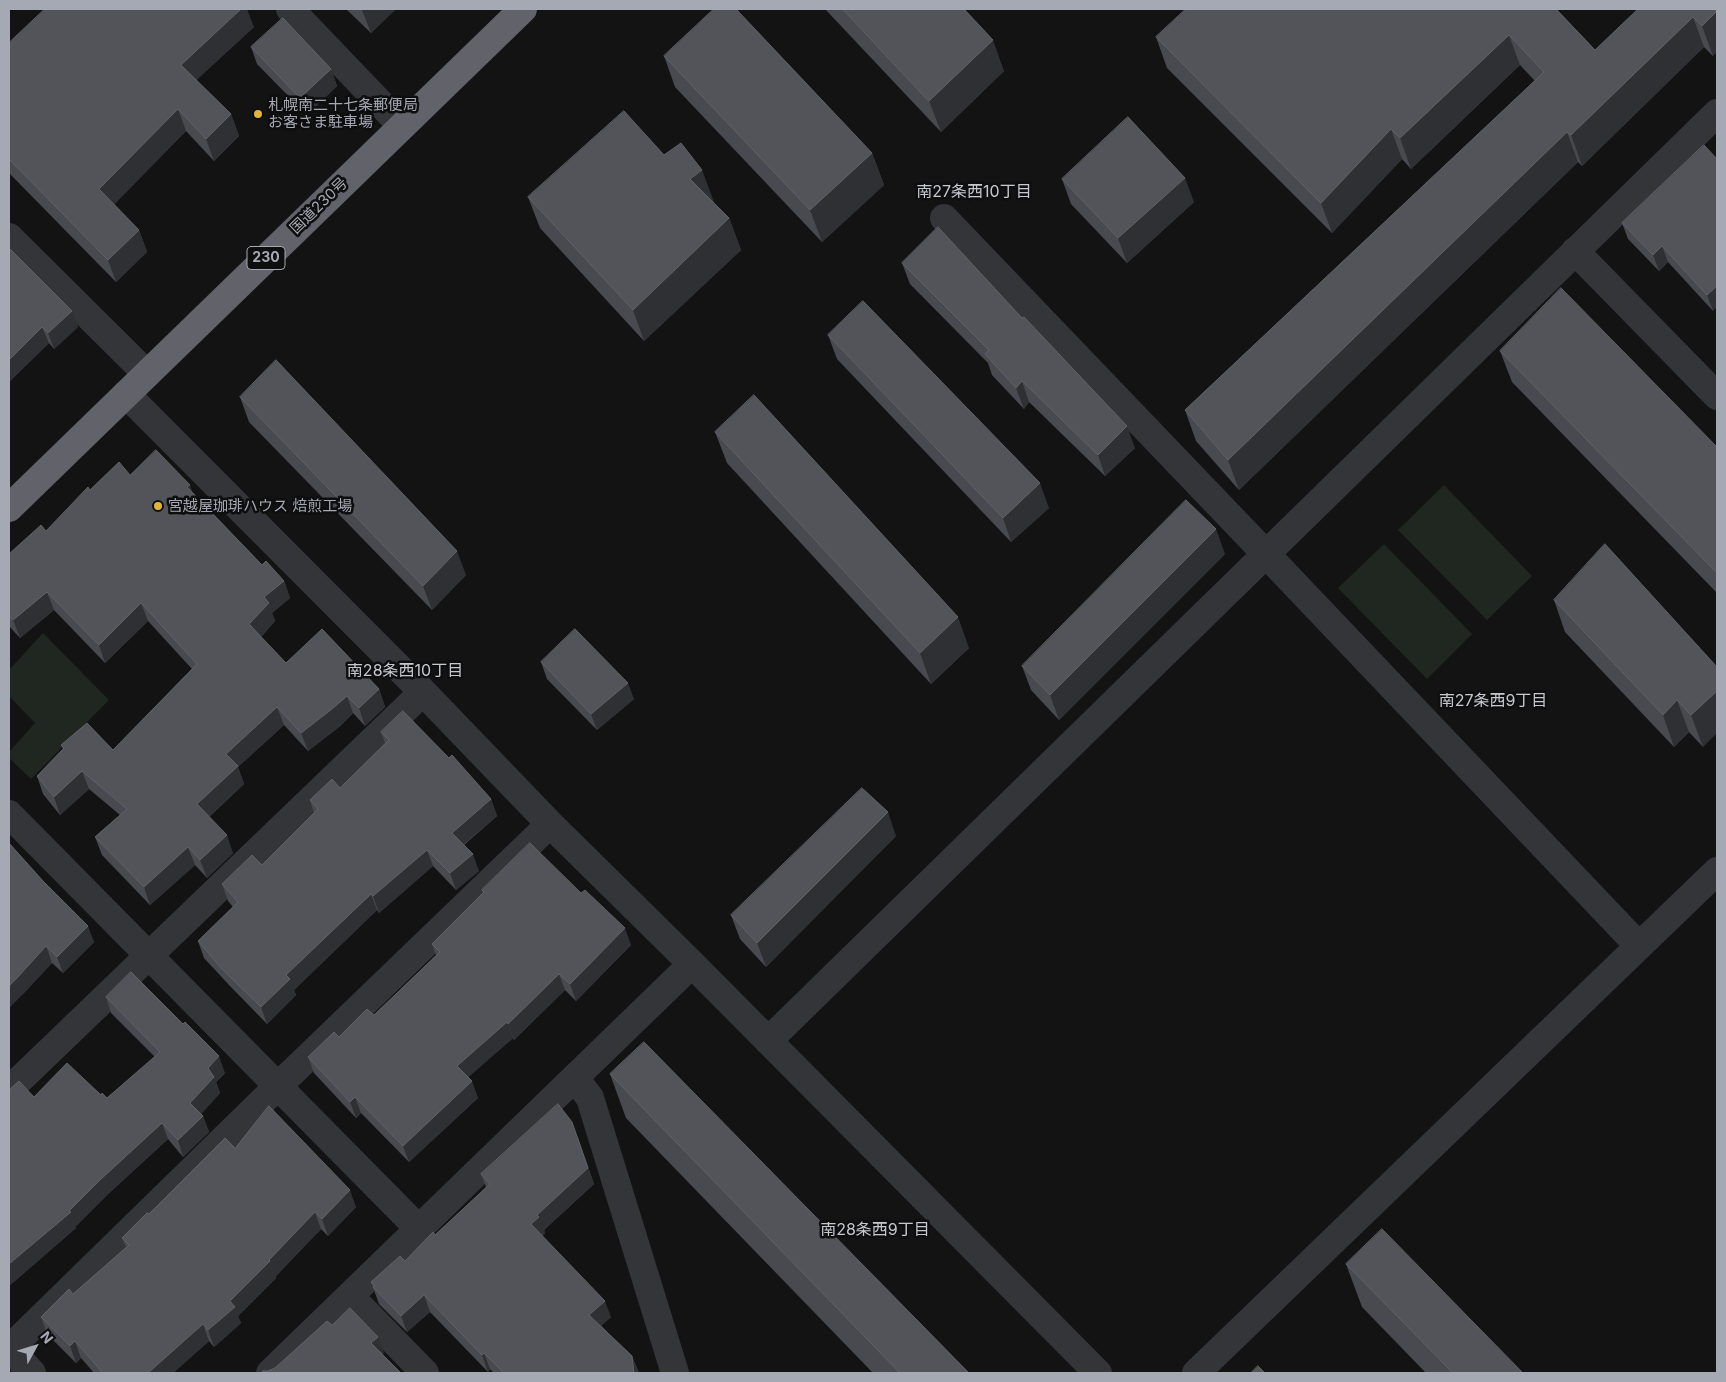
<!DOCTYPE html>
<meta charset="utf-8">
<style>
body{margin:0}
#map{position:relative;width:1726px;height:1382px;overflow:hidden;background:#131314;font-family:Inter,sans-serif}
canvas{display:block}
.frame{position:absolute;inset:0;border:10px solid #a5a9b4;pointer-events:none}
.north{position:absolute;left:10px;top:1322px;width:50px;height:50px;-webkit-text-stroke:4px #0e0e0f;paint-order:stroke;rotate:51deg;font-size:14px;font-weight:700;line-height:20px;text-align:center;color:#a5a9b4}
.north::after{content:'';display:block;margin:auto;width:18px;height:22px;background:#a5a9b4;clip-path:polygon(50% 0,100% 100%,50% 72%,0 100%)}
</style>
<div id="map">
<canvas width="1726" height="1382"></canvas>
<div class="frame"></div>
<div class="north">N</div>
</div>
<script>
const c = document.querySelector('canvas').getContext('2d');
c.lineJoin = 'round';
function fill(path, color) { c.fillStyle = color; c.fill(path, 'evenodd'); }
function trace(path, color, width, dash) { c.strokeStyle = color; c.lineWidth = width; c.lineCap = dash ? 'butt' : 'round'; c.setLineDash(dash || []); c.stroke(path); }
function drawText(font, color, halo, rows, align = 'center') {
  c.font = font + ' Inter,"Noto Sans JP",sans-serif'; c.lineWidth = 5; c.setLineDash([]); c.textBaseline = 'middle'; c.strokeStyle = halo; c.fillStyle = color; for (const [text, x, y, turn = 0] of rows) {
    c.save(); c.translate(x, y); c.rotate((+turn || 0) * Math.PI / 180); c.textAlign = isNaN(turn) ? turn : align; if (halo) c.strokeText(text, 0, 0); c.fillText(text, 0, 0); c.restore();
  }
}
fill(new Path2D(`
 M1444,485L1532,576L1487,620L1398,530Z
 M1384,544L1472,634L1427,679L1338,588Z
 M43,633L109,700L31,779L9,758V752L35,723L9,696V670Z`), '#1f2720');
trace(new Path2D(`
 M290,9L402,126
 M944,218L1266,554L1639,946
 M9,237L147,374
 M1575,251L1717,396
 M126,394L423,692L550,824L692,964L1098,1373
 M9,814L419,1229
 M768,1041L1717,113
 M575,1078L590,1098L675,1373
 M9,1090L423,692
 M350,1296L425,1373
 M9,1348L32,1373
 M9,1349L278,1086L550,824
 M270,1373L692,964
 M1196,1373L1717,871`), '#343539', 28);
trace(new Path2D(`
 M9,508L523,9`), '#61626a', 28);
fill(new Path2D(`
 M346,9H396L371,33Z
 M825,9H964L1004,71L941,132Z
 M1556,9L1595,50L1717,9L1713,56L1704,47L1582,166L1578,162L1239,490L1196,441L1185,410L1535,81L1520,65L1411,169L1402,159L1332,233L1167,68L1156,37Z
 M254,27L196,80L231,114L239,136L214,161L186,131L114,204L139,230L147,252L116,282L9,173V43Z
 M251,47L331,69L337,86L307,115L257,64Z
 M664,56L872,153L884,185L822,242L675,87Z
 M664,155L714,202H713L729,218L741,250L644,341L540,228L528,197Z
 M1717,159L1713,311L1668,262L1659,271L1628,239L1622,223Z
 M1062,179L1194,202L1127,263L1071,204Z
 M9,248L78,327L54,349L49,343L9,382Z
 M902,263L1135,448L1105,476L1029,402L1024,409L992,375L988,363L910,284Z
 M828,335L1049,508L1011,542L837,359Z
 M1500,351L1717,447V593L1512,382Z
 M240,397L466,575L432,610L249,422Z
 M715,432L969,648L931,684L727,463Z
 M130,475L192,492L262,565L284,581L290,598L272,613L275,621L261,637L286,663L379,689L385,707L365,726L353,713L339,727L308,751L284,725L238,767L244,784L209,817L233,853L207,878L195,865L150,905L102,855L95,837L120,815L89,789L60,815L43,794L37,776L63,749L61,745L113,750L192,669L148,621L105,663L54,610L20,638L9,626V554L46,531Z
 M1225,554L1059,720L1031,690L1022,666Z
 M1554,600L1717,667L1703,747L1689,732L1674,747L1565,632Z
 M541,662L634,699L597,730L547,679Z
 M381,732L449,758L491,799L497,816L464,845L479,871L456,890L433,866L379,913L377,910L294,990L296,995L267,1024L230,986L204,958L198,941L233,907L228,901L222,884L262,865L314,813L310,800L340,788L385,743Z
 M896,836L766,967L740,939L731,915Z
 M9,843L94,942L63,973L52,963L23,994Z
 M482,890L631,945L576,1001L565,990L514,1040L513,1038L468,1077L478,1098L409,1162L361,1113L356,1118L314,1073L308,1057L374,1015L436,955L432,944L483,893Z
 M106,997L225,1073L216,1082L220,1093L201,1114L203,1116L209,1132L183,1157L168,1139L106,1196L76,1226V1228L9,1286V1090L34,1097L101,1095L107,1098L155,1057L111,1013Z
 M610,1074L969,1373H873L626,1118Z
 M578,1138L594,1184L544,1230L545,1233L542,1236L611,1317L601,1326L632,1356L639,1373H494L490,1369L488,1372L430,1312L407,1332L379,1304L371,1282L405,1261L435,1235L486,1187L481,1174Z
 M235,1148L356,1207L328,1236L321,1229L276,1276V1278L238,1316L241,1323L214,1347L209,1341L173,1373H94L81,1358L76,1363L47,1334L41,1317L73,1294L126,1247L122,1238L149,1214Z
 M1346,1264L1523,1373H1426L1362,1307Z`), '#494a4f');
fill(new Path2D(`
 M241,9H247L254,27L189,87L181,65Z
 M364,9H396L371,33L362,10Z
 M1717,11V52L1713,56L1702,26Z
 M1693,17L1704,47L1582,166L1571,135Z
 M1509,35L1520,65L1411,169L1400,138Z
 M993,40L1004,71L941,132L929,101Z
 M331,69L337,86L307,115L300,98Z
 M178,109L186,131L107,212L99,189Z
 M231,114L239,136L214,161L206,139Z
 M1391,129L1402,159L1332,233L1321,203Z
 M1567,132L1578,162L1239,490L1228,460Z
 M872,153L884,185L822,242L810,210Z
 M702,170L714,202L702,210L690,179Z
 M1185,178L1194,202L1127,263L1118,238Z
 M729,218L741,250L644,341L633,310Z
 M139,230L147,252L116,282L108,260Z
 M1662,246L1668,262L1659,271L1653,255Z
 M1717,286V307L1713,311L1707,295Z
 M72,311L78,327L54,349L48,333Z
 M42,327L49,343L9,382V360Z
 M1022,381L1029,402L1024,409L1016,388Z
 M1127,426L1135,448L1105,476L1098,455Z
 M1040,483L1049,508L1011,542L1003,518Z
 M190,485L196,503L187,487Z
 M1216,529L1225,554L1059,720L1050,695Z
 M457,551L466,575L432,610L423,586Z
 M284,581L290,598L272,613L275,621L256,642L249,624L264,597Z
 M47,592L54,610L20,638L13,620Z
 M141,603L148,621L105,663L99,645Z
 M958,617L969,648L931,684L920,653Z
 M628,683L634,699L597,730L591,714Z
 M379,689L385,707L365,726L359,708Z
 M1717,691V733L1703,747L1691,715Z
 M347,696L353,713L339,727L308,751L301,733Z
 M1677,700L1689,732L1674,747L1663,715Z
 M277,707L284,725L238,767L244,784L203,822L197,804L226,754Z
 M82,771L89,789L60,815L54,797Z
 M491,799L497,816L458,849L452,833Z
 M888,812L896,836L766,967L757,943Z
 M227,835L233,853L207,878L200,860Z
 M188,847L195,865L150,905L144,887Z
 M427,850L433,866L379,913L373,896Z
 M473,854L479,871L456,890L450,873Z
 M371,894L377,910L294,990L296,995L267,1024L261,1007L286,975Z
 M88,926L94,942L63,973L57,957Z
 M625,928L631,945L576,1001L570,984Z
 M46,946L52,963L23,994L9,1008V986Z
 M559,974L565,990L514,1040L508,1024Z
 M507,1022L513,1038L463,1082L457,1066Z
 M219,1056L225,1073L216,1082L220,1093L196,1120L190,1103L208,1068Z
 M472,1081L478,1098L409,1162L403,1146Z
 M355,1097L361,1113L356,1118L350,1102Z
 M203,1116L209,1132L183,1157L178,1140Z
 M572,1122L594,1184L544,1230L545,1233L537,1241L531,1224L537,1215Z
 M162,1123L168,1139L106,1196L76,1226V1228L9,1286V1264L69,1211L100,1180Z
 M350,1190L356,1207L328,1236L322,1219Z
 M315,1212L321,1229L276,1276V1278L238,1316L241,1323L214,1347L208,1330L230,1301Z
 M424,1295L430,1312L407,1332L401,1316Z
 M605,1301L611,1317L595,1331L589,1315Z
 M203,1324L209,1341L173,1373H148Z
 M378,1337L384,1353L378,1359L371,1343Z
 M75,1341L81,1358L76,1363L70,1346Z
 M484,1353L490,1369L488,1372L482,1355Z
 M632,1356L638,1372L639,1373H634Z`), '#2f3033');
const building = new Path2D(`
 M45,9H241L181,65L231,114L206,139L178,109L99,189L139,230L108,260L9,159V43Z
 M714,9H736L872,153L810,210L664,56Z
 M843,9H964L993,40L929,101Z
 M1186,9H1556L1595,50L1638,9H1717V11L1702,26L1693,17L1571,135L1567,132L1228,460L1185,410L1544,72L1509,35L1400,138L1391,129L1321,203L1156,37Z
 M283,18L331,69L300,98L251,47Z
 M624,111L664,155L681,143L702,170L690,179L729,218L633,310L528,197Z
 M1128,117L1185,178L1118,238L1062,179Z
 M1704,145L1717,159V286L1707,295L1662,246L1653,255L1622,223Z
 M938,227L1022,318L1024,317L1127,426L1098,455L1022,381L1016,388L985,354L989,350L902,263Z
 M9,248L72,311L48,333L42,327L9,360Z
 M1561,288L1717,447V573L1500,351Z
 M863,301L1040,483L1003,518L828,335Z
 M276,360L457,551L423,586L240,397Z
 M754,395L958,617L920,653L715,432Z
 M156,450L190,485L187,487L262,565L266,561L284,581L264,597L269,603L249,624L286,663L322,629L379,689L359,708L347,696L332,709L301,733L277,707L226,754L238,766L197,804L227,835L200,860L188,847L144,887L95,837L127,809L82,771L54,797L37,776L64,748L61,745L87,723L113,750L197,664L141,603L99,645L47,592L13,620L9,615V554L41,525L46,531L88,487L90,490L119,462L130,475Z
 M1186,500L1216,529L1050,695L1022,666Z
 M1605,544L1717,667V691L1691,715L1677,700L1663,715L1554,600Z
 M575,629L628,683L591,714L541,662Z
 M403,711L449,758L452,755L491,799L452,833L473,854L450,873L427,850L373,896L371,894L286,975L290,979L261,1007L223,970L198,941L238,902L222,884L252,855L262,865L318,809L310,800L332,779L340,788L389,740L381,732Z
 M862,788L888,812L757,943L731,915Z
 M9,843L43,881L88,926L57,957L46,946L17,978L9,986Z
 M530,843L581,893L585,890L625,928L570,984L559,974L508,1024L507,1022L457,1066L472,1081L403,1146L355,1097L350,1102L308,1057L334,1032L339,1037L367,1009L374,1015L440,952L432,944L484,892L482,890Z
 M131,972L183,1024L185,1022L219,1056L208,1068L214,1077L190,1103L203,1116L178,1140L162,1123L100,1180L69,1211L71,1212L9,1264V1090L19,1081L34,1097L67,1063L101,1095L102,1093L107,1098L160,1052L106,997Z
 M644,1042L969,1373H900L610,1074Z
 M558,1104L572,1122L588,1168L537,1215L539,1217L531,1224L605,1301L589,1315L632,1356L634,1373H504L484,1353L482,1355L424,1295L401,1316L373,1287L375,1286L371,1282L400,1256L405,1261L433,1232L435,1235L490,1184L481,1174Z
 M269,1106L350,1190L322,1219L315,1212L269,1260L270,1261L230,1301L235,1307L208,1330L203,1324L148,1373H103L75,1341L70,1346L41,1317L69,1289L73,1294L129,1245L122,1238L147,1213L149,1214L225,1138L235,1148Z
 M1382,1229L1523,1373H1453L1346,1264Z
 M350,1308L378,1337L371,1343L401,1373H261L263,1371H268L275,1368L327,1321L332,1325Z
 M1258,1366L1265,1373H1251Z`);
fill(building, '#53545a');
trace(building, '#606268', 1);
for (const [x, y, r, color] of [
 [258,114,5,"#e3b43c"],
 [158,506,5,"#e3b43c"]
]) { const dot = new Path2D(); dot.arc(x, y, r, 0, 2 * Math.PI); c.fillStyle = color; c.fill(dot); trace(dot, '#0e0e0f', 2); }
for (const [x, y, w] of [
 [266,258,38]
]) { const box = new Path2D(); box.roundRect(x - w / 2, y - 11.5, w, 23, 4); c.fillStyle = '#0e0e0f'; c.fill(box); trace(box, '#a5a9b4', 1); }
drawText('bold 14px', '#a5a9b4', null, [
 ["230",266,258]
]);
drawText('15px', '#a5a9b4', '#0e0e0f', [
 ["札幌南二十七条郵便局",268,105],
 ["お客さま駐車場",268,122],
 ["宮越屋珈琲ハウス 焙煎工場",168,506]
], 'left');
drawText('15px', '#a5a9b4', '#0e0e0f', [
 ["国道230号",319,206,-44]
]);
drawText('16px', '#c6c8d0', '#0e0e0f', [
 ["南27条西10丁目",974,192],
 ["南28条西10丁目",405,671],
 ["南27条西9丁目",1493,701],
 ["南28条西9丁目",875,1230]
]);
</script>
